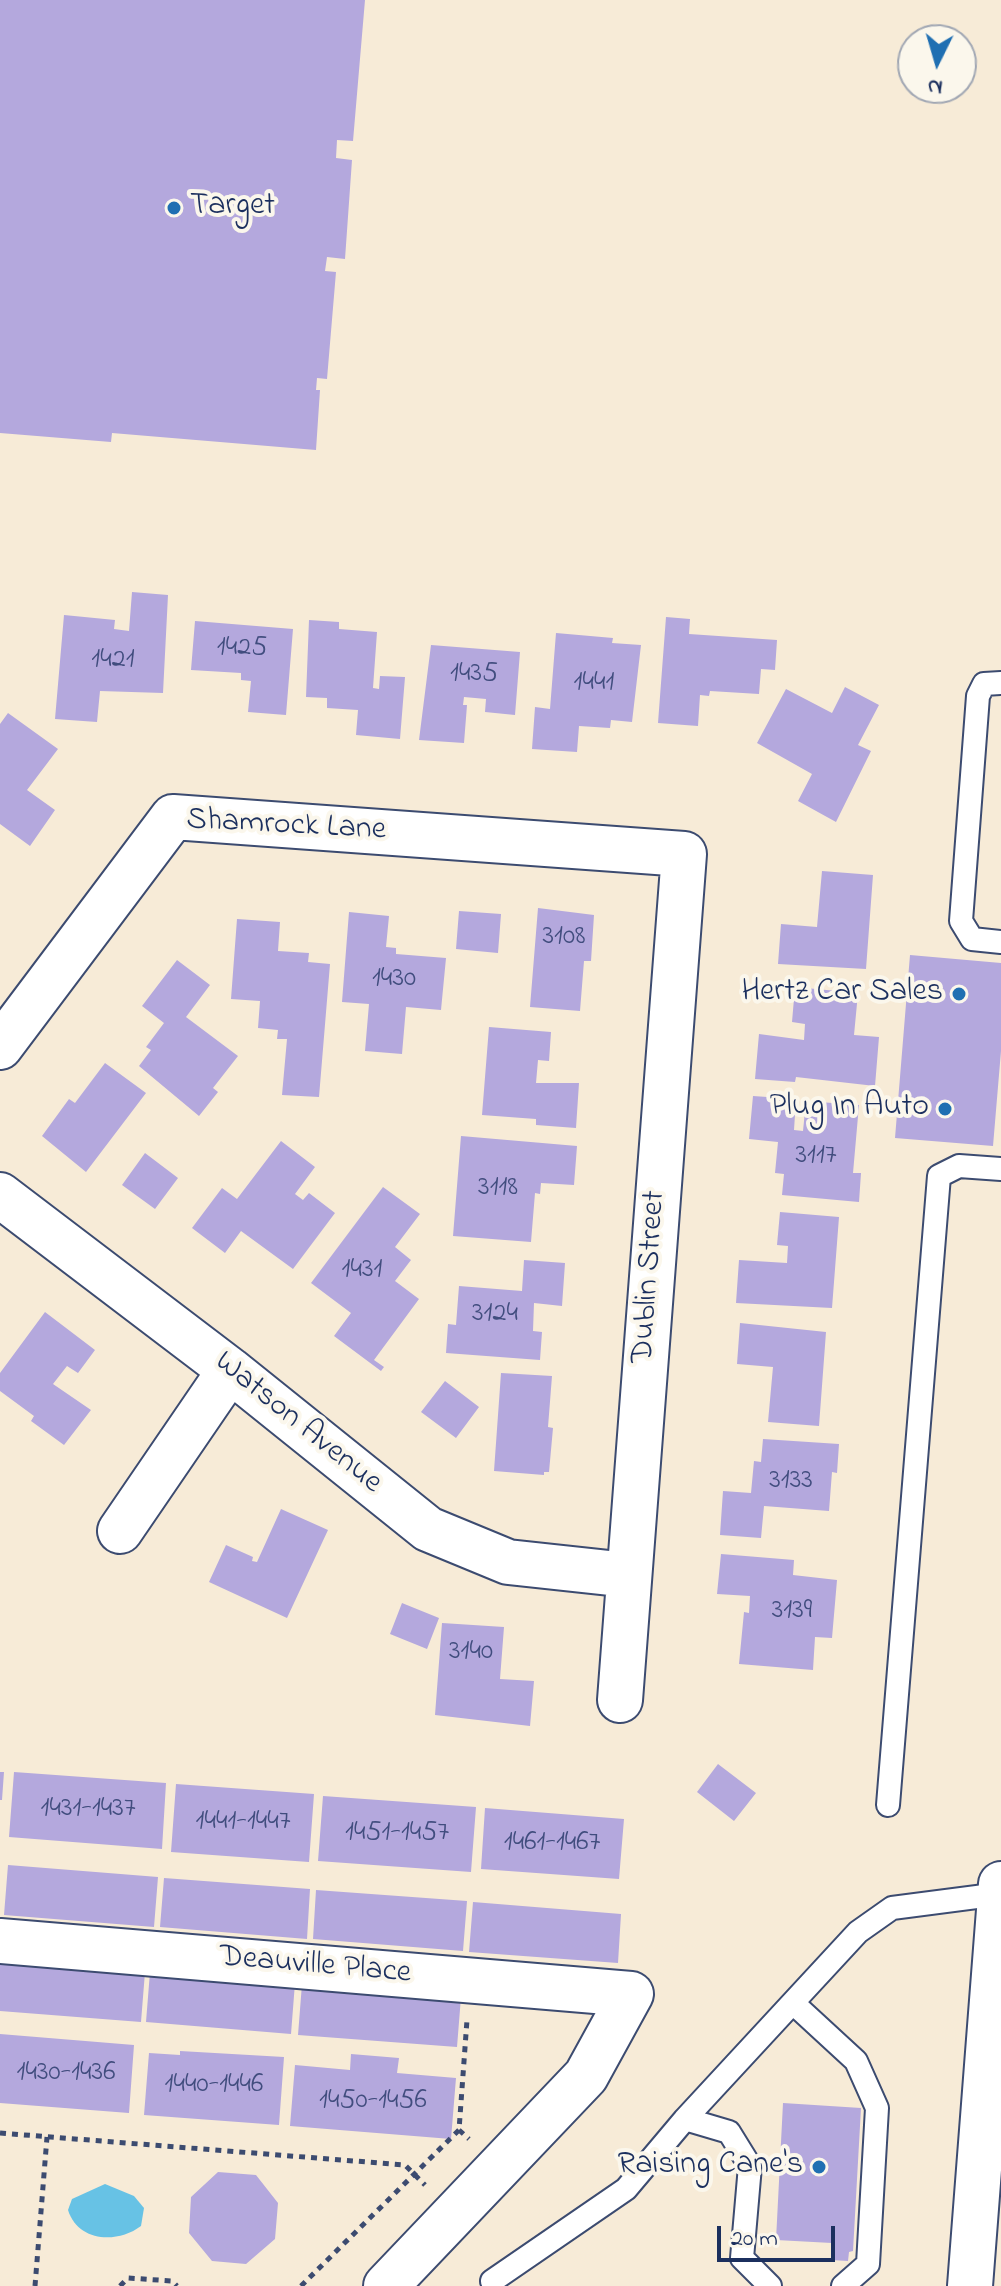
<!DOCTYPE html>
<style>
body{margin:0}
#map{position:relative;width:1001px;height:2286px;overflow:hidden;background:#f7ebd7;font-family:"Indie Flower",sans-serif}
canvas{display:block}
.north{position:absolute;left:897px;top:24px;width:80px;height:80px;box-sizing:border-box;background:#fbf7ec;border:2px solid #a1a7b3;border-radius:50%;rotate:185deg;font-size:22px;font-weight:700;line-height:32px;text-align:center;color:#1b2f5e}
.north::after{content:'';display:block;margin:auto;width:28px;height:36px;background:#1f6fb2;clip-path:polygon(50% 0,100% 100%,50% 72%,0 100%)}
.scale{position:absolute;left:717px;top:2226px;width:118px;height:36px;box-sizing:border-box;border:4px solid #1b2f5e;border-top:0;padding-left:10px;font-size:24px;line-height:28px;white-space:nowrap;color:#1b2f5e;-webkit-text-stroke:6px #fbf7ec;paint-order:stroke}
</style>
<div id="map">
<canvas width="1001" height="2286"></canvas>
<div class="north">N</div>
<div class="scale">20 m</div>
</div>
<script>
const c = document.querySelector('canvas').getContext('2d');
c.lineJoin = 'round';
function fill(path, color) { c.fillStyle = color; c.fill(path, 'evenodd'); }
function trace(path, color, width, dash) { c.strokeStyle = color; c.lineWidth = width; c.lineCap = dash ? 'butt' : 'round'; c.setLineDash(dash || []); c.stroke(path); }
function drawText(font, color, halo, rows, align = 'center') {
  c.font = font + ' "Indie Flower",sans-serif'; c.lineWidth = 8; c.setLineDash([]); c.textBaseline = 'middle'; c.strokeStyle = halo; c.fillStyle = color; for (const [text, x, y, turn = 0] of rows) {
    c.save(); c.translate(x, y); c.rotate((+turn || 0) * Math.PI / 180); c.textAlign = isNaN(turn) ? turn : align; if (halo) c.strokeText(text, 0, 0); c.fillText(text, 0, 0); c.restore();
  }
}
fill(new Path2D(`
 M105,2184L134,2196L144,2208L141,2226C117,2244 78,2242 68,2210L72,2199Z`), '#67c2e5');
fill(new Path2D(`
 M0,0H365L353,141L337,140L336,158L352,160L345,259L327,257L325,271L336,272L327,379L317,378L316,390H320L316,450L112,433L111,442L0,433Z
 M132,592L168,595L163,693L100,691L97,722L55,719L64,615L115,620L114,629L129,631Z
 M666,617L690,619L689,634L777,640L775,670L761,669L759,694L710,691L709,696L700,695L698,726L658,723Z
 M309,620L339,622V629L377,632L373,688L379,689L380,676L405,677L400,739L356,735L358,710L327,708V698L306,697Z
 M195,621L293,629L286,715L248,712L251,681L241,680V673L191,670Z
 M556,633L613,638L612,643L641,645L632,722L611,720L610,728L579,726L577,752L532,749L535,707L550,709Z
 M431,645L520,652L515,715L485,712L486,699L464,697L463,705H467L464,743L419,740Z
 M845,687L879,705L858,745L871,751L836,822L798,801L812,774L757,743L786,689L832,713Z
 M8,713L58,749L27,790L55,810L30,846L0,824V724Z
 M822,871L873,875L866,969L778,964L781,924L817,927Z
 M538,908L594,915L591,961H584L580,1011L530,1007Z
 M459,911L501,914L498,953L456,949Z
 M349,912L389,916L386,947L396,948V954L446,958L441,1010L406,1007L402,1054L365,1051L369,1004L342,1002Z
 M237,919L280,922L278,951L309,953L308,962L330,964L319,1097L282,1095L287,1039H277L278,1030L258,1028L260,1001L231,999Z
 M910,955L1001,963V1051L993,1146L895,1138Z
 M177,960L210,985L186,1017L238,1056L213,1088L218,1092L199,1116L139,1066L151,1050L146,1047L164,1023L142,1006Z
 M795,987L858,993L854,1035L879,1037L875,1086L796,1077L795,1082L755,1079L759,1034L804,1040L805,1024L792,1022Z
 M489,1027L551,1032L549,1061L538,1060L536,1083H579L576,1128L536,1125V1119L482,1115Z
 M105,1063L146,1093L86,1172L42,1136L69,1099L75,1103Z
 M753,1096L796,1099L794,1130L803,1131L806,1101L859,1105L853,1173H861L859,1202L782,1195L784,1174L775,1173L778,1142L749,1139Z
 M461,1136L577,1146L574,1185L541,1183L540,1194L535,1193L531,1242L453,1236Z
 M281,1141L315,1167L295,1194L303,1200L309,1193L335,1213L293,1269L241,1231L225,1253L192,1228L222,1188L237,1199Z
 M145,1153L178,1178L155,1209L122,1185Z
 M383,1187L420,1214L395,1247L411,1260L395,1281L419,1299L374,1360L384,1367L381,1371L334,1336L351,1313L311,1283Z
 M780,1212L839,1217L832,1308L736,1303L739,1260L787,1263L788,1246L777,1245Z
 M524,1260L565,1263L562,1306L534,1303L533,1331L542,1332L540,1360L446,1353L448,1324L456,1325L459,1286L522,1291Z
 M45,1312L95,1350L78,1373L67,1366L53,1384L91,1410L64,1445L31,1421L34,1416L0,1391V1373Z
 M740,1323L826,1332L819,1426L768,1422L773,1367L737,1364Z
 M501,1373L552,1376L548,1427L553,1428L549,1472H544V1475L494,1471Z
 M445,1381L479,1407L456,1438L421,1412Z
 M763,1439L839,1444L837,1473L832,1472L829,1511L764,1506L761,1538L720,1535L723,1491L751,1493L754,1461L761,1462Z
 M281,1509L328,1530L287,1618L209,1582L226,1545L253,1557L252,1561L257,1562Z
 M721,1554L794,1560L793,1575L837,1580L832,1638L815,1637L813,1670L739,1664L744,1612L749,1613L750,1596L717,1594Z
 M402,1603L439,1618L427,1649L390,1634Z
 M442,1623L504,1627L500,1679L534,1681L530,1726L435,1715Z
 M718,1764L756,1793L734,1821L697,1792Z
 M0,1772H4L2,1800H0Z
 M14,1772L166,1783L162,1849L9,1837Z
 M176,1784L314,1794L309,1862L171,1852Z
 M323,1796L476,1807L471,1872L318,1861Z
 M485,1808L624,1819L619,1879L481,1869Z
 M8,1865L158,1877L154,1927L4,1915Z
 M164,1878L310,1889L307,1939L160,1927Z
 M316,1890L467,1901L463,1951L313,1939Z
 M473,1902L621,1914L618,1963L469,1952Z
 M0,1961L145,1972L141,2022L0,2011Z
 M150,1972L295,1983L291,2034L146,2022Z
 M302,1984L461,1997L457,2047L298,2035Z
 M0,2034L134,2045L129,2113L0,2103Z
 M180,2051L284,2057L279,2125L144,2115L149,2053L180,2055Z
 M351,2054L399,2058L397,2073L456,2078L451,2139L290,2126L295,2065L350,2070Z
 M783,2103L861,2108L853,2251L849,2252L848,2261L831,2260L832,2243L776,2240Z
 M218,2172L256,2175L278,2203L275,2239L246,2264L212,2261L189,2233L191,2197Z`), '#b4a8dd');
const lane = new Path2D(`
 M1001,683L984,684L978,696L961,921L972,939L1001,942
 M888,1805L939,1176L959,1166L1001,1169
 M793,2003L856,2061L877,2108L868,2264L843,2286
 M685,2119L729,2132L750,2166L742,2258L770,2286
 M492,2281L626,2189L685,2119L858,1932L892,1908L1000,1894`);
const street = new Path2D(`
 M0,1047L173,817L684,854L620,1700
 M0,1195L230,1370L428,1529L508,1562L628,1575
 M120,1531L230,1370
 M0,1941L631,1994L586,2076L386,2286`);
const primary = new Path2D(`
 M970,2286L1001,1884`);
trace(lane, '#3c4b70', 26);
trace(street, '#3c4b70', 48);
trace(primary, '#3c4b70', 48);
trace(new Path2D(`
 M459,2130L469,2139
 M0,2133L405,2165L425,2185
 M35,2286L47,2137
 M120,2286L128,2278L172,2281L177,2286
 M301,2286L459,2130L467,2020`), '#3c4b70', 5, [6, 6]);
trace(lane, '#fff', 22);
trace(street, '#fff', 44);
trace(primary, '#fff', 44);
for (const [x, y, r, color] of [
 [174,208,8,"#1f6fb2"],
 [959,994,8,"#1f6fb2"],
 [945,1109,8,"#1f6fb2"],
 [819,2167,8,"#1f6fb2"]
]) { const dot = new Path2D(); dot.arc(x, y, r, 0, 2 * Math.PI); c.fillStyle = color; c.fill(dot); trace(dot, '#fbf7ec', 3); }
drawText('28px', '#414d7e', null, [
 ["1425",242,649],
 ["1421",113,661],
 ["1435",474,675],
 ["1441",594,684],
 ["3108",564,938],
 ["1430",394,980],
 ["3117",816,1157],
 ["3118",498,1189],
 ["1431",362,1271],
 ["3124",495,1315],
 ["3133",791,1482],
 ["3139",792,1612],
 ["3140",471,1653],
 ["1431-1437",88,1810],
 ["1441-1447",243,1823],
 ["1451-1457",397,1834],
 ["1461-1467",552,1844],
 ["1430-1436",66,2074],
 ["1440-1446",214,2086],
 ["1450-1456",373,2102]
]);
drawText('32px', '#1b2f5e', '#fbf7ec', [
 ["Target",190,208,"left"],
 ["Hertz Car Sales",943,994],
 ["Plug In Auto",929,1109],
 ["Raising Cane's",803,2167]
], 'right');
drawText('32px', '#1b2f5e', '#fbf7ec', [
 ["Shamrock Lane",286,827,3],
 ["Dublin Street",651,1277,-86],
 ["Watson Avenue",297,1424,39],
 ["Deauville Place",315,1967,5]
]);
</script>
